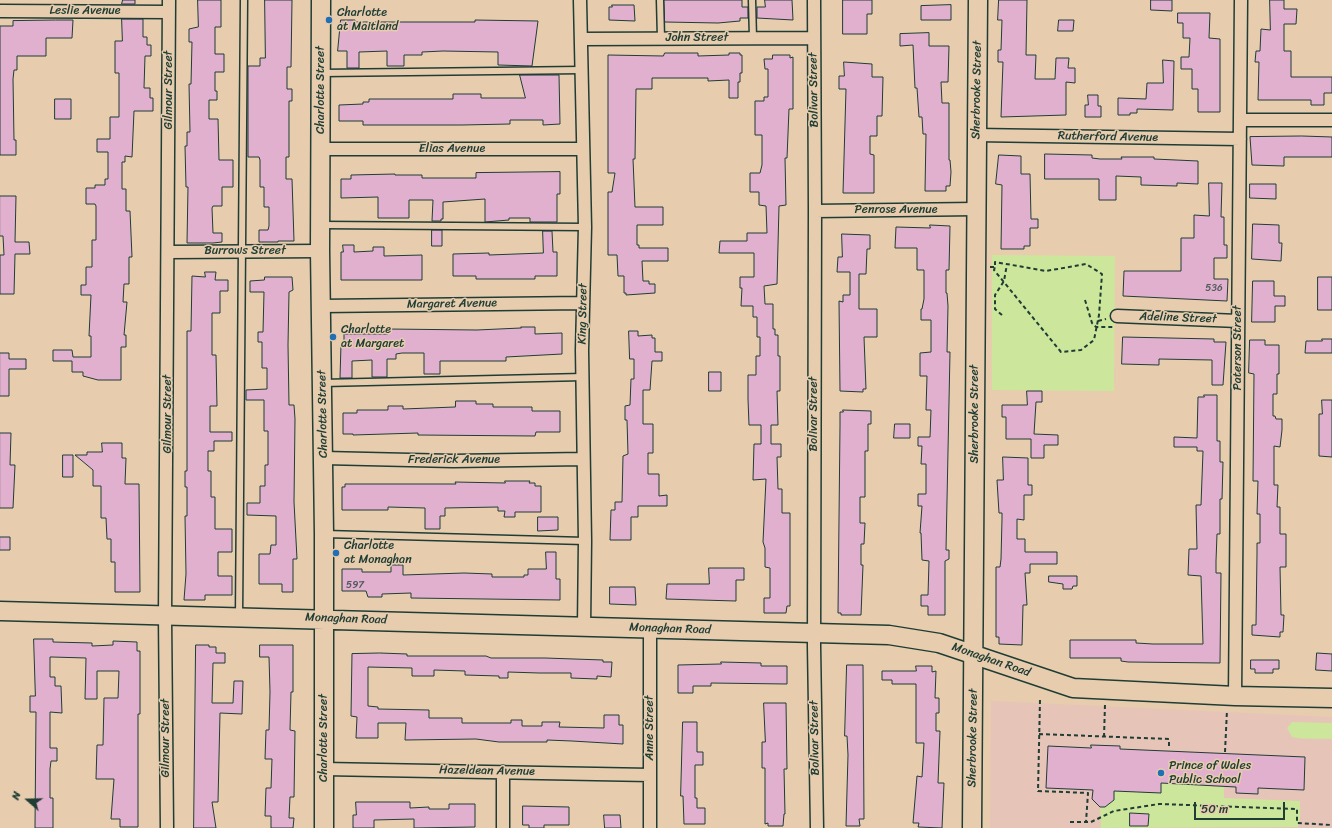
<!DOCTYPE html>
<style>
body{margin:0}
#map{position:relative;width:1332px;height:828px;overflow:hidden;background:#e7ccae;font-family:Sriracha,sans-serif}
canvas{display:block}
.north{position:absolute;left:8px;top:780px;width:40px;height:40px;-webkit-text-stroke:3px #e7ccae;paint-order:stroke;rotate:290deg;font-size:11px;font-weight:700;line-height:16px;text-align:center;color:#1f3d34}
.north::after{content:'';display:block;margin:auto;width:14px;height:18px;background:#1f3d34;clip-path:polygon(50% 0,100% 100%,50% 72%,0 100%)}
.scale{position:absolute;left:1194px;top:802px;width:91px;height:18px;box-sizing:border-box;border:2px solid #1f3d34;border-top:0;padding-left:5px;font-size:12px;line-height:14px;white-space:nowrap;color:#1f3d34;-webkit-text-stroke:3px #e7ccae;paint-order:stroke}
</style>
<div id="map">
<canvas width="1332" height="828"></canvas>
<div class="north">N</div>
<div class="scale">50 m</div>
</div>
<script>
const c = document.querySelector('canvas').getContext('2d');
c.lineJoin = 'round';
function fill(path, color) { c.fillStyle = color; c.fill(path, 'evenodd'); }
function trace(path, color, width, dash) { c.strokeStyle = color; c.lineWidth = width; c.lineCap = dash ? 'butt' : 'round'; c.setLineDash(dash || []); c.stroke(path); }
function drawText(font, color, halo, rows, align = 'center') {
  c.font = font + ' Sriracha,sans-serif'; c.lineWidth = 3; c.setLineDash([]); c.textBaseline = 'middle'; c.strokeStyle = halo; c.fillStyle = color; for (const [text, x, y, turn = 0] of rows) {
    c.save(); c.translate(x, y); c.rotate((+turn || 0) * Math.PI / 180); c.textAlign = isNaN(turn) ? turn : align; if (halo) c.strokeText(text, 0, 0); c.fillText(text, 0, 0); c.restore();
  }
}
fill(new Path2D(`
 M991,701L1332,717V828H990Z`), '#e6c4b8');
fill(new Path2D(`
 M992,255L1115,256L1114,391L992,390Z
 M1292,722L1332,723V739C1317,738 1306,740 1292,737L1287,728Z
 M1162,772L1212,785V787H1224V798L1300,801V818L1298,827L1101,828L1100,807H1105L1110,801H1114V791L1161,793Z`), '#cce69c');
const building = new Path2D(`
 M123,0H135V4H122Z
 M198,0H221V27H215V54H224V72H215V91H217V100H209V119H218L219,160H233V187H222V206H213L212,208L213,233H222V242L213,243H187L188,187H186L185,146H187V132H190L189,84H191L192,42H189V29L198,27Z
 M265,0H292L291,67H287V89H292V101H289V157H286V179H292L294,241H278V242H259V230H268L269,226V207H264V187H260V160L259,157H248V66H260V58H265Z
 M664,0H742V7H748V18H740V21L718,23L665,22Z
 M765,0H792L793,20L757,18V7H765Z
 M843,0H872V14H867V34H843Z
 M999,0H1027L1026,55H1036L1035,79H1055L1056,58H1069L1068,68H1075V83L1066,82V115L1001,117L1003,62H998V50H1001L1002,20H998Z
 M1151,0H1172V11L1151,10Z
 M1270,0H1284V9H1297L1296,24H1284V51H1291V77H1332V93H1324V105H1311V100H1258L1259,62H1255L1256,51H1260L1261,29L1270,30Z
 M612,5H634L635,21L609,20V7H612Z
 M951,5V20H921V6Z
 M1178,13H1210L1209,38L1220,39V112H1198V89H1192V69H1181V57H1189L1190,38H1183V23H1178Z
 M122,19H143V37H147V45H151V56H145L144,88H150V98H153V111H134L132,157L125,156V162H122V189H126V211H130L132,257H129V284H124L123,302H127L124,335H126V347H121V380H98L83,376V372H72V361H53V350H72L73,357H91V336H89L91,295H81V285H86V267H92V240H96V206L95,204H86V188H95V185H105V179H108V152H97V139H110V117H119V73H115V41H122Z
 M56,20H73L72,38H46V56H17V70H14L13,79L14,140H16V155H0V26H13V21Z
 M341,20H355V22H475V20L538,21L532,66L498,65V52L443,51L422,52V55H404V66H387V51L359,52V68H347V51H338Z
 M1059,20H1074L1073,31H1058Z
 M929,33V46H949L948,82H941L942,103H949V160H950L951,172L950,186H946V191H925L926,134H923L922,117H919L917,88H915L913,45L900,46V34Z
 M665,53H698V56L729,55V53H740V55H742V73H740V82H738V98H729V80L708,81V78H652V89H636L635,159H633L635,207H663V225H637V245H639V248H668V261H642L643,281H649V284H655V293L626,295V293H624V276H618L617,255H608V192H612L615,173H608V55L663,56Z
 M773,55H790V58L793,57V109H789L787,158H785L786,205L779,206L777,284L764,286L765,304H773V329H775V335H778V356H780V391H777L778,425H771V444H781V457H777L778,489H782V513H790V606H787L786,613H764V598H770V568L765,567V548L763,542L766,479L753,480L754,444H761V425H749L748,399V375H756V356H760V337H757V317H753V306H741L742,288H740V277H754V253H719L720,241H747V233H767L766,206L759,205V192H750V173H760L762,165V135H755V101H764V97H768V69H765L764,59H772Z
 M1163,60L1174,61L1173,110L1137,109V113H1130V115H1118V98L1146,99L1147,83H1163Z
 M844,62L872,64V77H883L882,116H877V136H870V154L874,155V193H843L846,89H839V76H844Z
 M520,75H559L560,124L543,125V120H510V124L462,125H363V121H339V105L363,104V102H369V99H453V94H481V98H525Z
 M1088,95H1098V106H1101V117H1085V105H1088Z
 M55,99H71V119H55Z
 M1302,136L1332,137V157H1284V166L1252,165L1250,137Z
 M1045,154L1092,155V158L1100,159H1122L1121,157H1154V159L1198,161V184L1177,183V186L1141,185V177L1116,176V200H1099V179H1045Z
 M999,155L1021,156V174H1030L1031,219H1038V228H1030V246H1024V249H1001L1002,185L996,184Z
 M560,172V194H557V222H530V218H509V220L485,222V199L443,202V219H441V221H432L433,200H409V218H378V197L341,198V179H351V175L395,174V175H422V178H476V173Z
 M1209,183H1222L1221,217H1224V245H1227V258H1214V279H1228L1227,301L1123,296L1124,271H1181V238H1194V215L1209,216Z
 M1250,184H1276V199L1250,198Z
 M0,196H16L15,242H29L30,254H15L14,294H0V255H4L3,236H0Z
 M1253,224L1279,225V243H1282L1281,261L1252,259Z
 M930,225L950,226L949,270H946V293H947L948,306L947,352H950L946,550H949V559L945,561V615H928V606H921V595H928L929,561L922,560L921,533H920L922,506H918V494H926V464H921L922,446H918V437H930L931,410H926L927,376H920V353L931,352V320H921V309H922L924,299V270H917V248H895L896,227L930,228Z
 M432,230H442V246H432Z
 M543,231H552L553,252H557V276H535V279H476V276H453V254L489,253V255L543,253Z
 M842,234L870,235V249H867L866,274H859V309H877V337H864L866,389H863V392L840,391L839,301L843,302V295H850V272H837L838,257H842Z
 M343,245H354V252L373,251V247H384V256L422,255V280H341V252H343Z
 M205,272H216L215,280H228V291H220V313H212V355H216L217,406H210V432H232V441H214V451H208V471H211V497H215V529H232V552H218V576H232V595H205V600H184L186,574L185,516H187V487H185V471H187V331H191L192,276L205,277Z
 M265,277H292L293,290L289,292L288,345L289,405H294L295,419L294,502L297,559H293V592H282V584H259V554H270L271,545H276V516L247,515V503H260V486H265V465H268V431H264V400H246V390L267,389V368H262V342H258V332H263L264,292H250V281L264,280Z
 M1318,277H1332V310H1318Z
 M1253,281H1274V296H1285V306H1275V322H1252Z
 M521,327H535V334L562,333V354L506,357V361H440V374H424V353H402L396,354V359H387V377H372V360L352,361V378H340L341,344H344V334H388V329L477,330L521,328Z
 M629,331H638V336L652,335V338H655V352H662V361H652L650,390H643V424H653V453H648V474H659V496L667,495V506H638V517H631V540H610L611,510H615V502H622L623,456L628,454L627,420H625V406L630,405L631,379H634V359H630Z
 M1123,337L1214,339V342H1226L1223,385H1212V360L1159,359V365L1122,364Z
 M1322,339H1332V353H1305L1306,341H1322Z
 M1250,340H1265V345H1279V374H1277V394H1273V416H1275L1276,419H1282V430L1280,447L1274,446V485H1278L1277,507H1280V534H1286V567H1280L1281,615H1284L1283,632H1280V637L1252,635V625H1256L1257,554V543H1260V514H1257L1258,481H1253L1254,374L1249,373Z
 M0,353H9V359H26V369H9V396H0Z
 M709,372H721V391H709Z
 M1027,391H1042V402H1036L1034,434L1058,435V445H1044V458H1031V439H1006V417H1002V405H1027Z
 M1204,395H1217V441H1220V462H1223L1222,499H1220V534H1217L1216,561V573H1221L1220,663L1128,662L1121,661V658H1070V640H1136V643L1153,644H1203L1201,576L1188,575L1189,549H1197L1196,505H1201L1203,451H1197V447H1174V437L1197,438L1198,397H1204Z
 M1322,400H1332V457L1319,456V414H1322Z
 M456,401H476V404H493V407H532V411H560V432H536L535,436L418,435V433L353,435V434H343V413H357V410H388V406H403V409L455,407Z
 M843,410L871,411V424H868V451H865V497H860V523H865L864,544H861V565H863L861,615H841V613H838L840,425V412H843Z
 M895,424H910V438H894Z
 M0,433H11L10,465H15L13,508H0Z
 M102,443H122V458H126L125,484H139L140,592H115V562H111V539H107L106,518H101V486H93V470L75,455H87V452H102Z
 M63,455H73V477H63Z
 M1003,457L1028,458V485H1032V495H1024V520L1017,519V539H1025V552H1057V564H1030V573H1025L1027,605H1023L1022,645L999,644V637H996V567H1000L1001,559L1002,519V513H999L997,480H1003Z
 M505,481H530L529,483H535V486H541V512H515V517H504L505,511H498V507L445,508V516H440V529H425V508L388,507V510H342V487H345V484H456L455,482L505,483Z
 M538,517H558V530L538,531Z
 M0,537H10V550H0Z
 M546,552H556V579H560V600L411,598V593L382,594V597H368L366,591H342V569H362V572H391V565H403V575L464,573L492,574V577H524V575H528V569H546Z
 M709,568H744V580H736V601L666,599L667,584H709Z
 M1049,576H1077V586H1073L1072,589H1063V584L1049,582Z
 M610,587H635L636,605L610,604Z
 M34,639H53V642L92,643V646L113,645V641L137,642V651H140V714H138V827H120V819H111L114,779H96L97,745H103L104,698H118L119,671H97V699H85L86,658L52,657H50V677H55V686H61L62,713L50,712V748H57V761H51L50,769V798H53V828H35L36,712H30V696H35Z
 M196,645H209V647H216V653H225V663H213L212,703H233L234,681H243L242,714L220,713L218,802H212L216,828H194Z
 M260,645H293V692H291L290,730L295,731L294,797H290L289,818H294L293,828H271V816H265L266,788H271L272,759H265L266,730H269L270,692L269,657H260Z
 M380,653L407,654V656H486L491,658H545L603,660V662H612L611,677L597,676V679L571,678V673H539L508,672V678H499V676L465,675V671L434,670V676H412V668L368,667V706L378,707V709L429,710V718H462V723H511V720H522V726H542V722H560L559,727L604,728V715H619V725H623V744L572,741L547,740V742H499L476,739L405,740L406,723H378V738H356L357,717L351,716L352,654Z
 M1317,653L1332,654V671L1316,670Z
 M1251,660H1279V669H1273V673H1255V669H1251Z
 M721,662L761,663V666H787V684L711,683V686H693V693H678V665L721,664Z
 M847,665H863L864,819H859L860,826H846L848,755L847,736H845Z
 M916,666H932V672L936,671L935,698H939V713H936V731H940L938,783H944L942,828L918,827L919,823H913L917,776L922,777L924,743H916V684H892V680H882V671H916Z
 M764,703H786L787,769H784L785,814H784L783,826H768V823L765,824V768H762V742H765Z
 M683,722H697V752H703V765H695V798H697V808H705V824H684L683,796H681Z
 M1091,745L1120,746V749L1305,757L1304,790L1258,788V794L1236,793V787L1161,783V793L1114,791V800L1105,807H1100L1092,799L1093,790L1046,788L1048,746L1091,748Z
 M356,802H410V808L429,807V809H449V804H475V827L414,828V819L374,820V828H353V815H356Z
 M523,806L569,807V825H544V828H529V825H523Z
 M1130,813L1149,814L1148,826H1130Z
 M604,815H620L621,828H605Z`);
fill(building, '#e2b0cf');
trace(building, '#1f3d34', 1);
const lane = new Path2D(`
 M660,0L661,38
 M752,0L753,38
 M322,73L582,70
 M322,225L585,227
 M323,383L583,377
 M325,534L585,541
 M239,616L244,0`);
const street = new Path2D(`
 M580,0L585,227L582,350L585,541L584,627
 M814,0L815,211L814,646L817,828
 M0,11L169,12
 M581,39L814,38
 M1240,120H1332
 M976,135L1240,139
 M321,149H583
 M815,211L976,209
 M169,252L320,251
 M321,306L583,303
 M1117,316L1238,321
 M324,458L453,461L583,459
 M650,628V828
 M1235,696L1241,0
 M324,769L650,775
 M503,772V828
 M167,828L165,616L169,0`);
const secondary = new Path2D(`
 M321,0L320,251L324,534V828
 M0,611L889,635L939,643L1073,688L1235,696L1332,698
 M972,828L978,0`);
trace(lane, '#1f3d34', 9);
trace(street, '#1f3d34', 15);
trace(secondary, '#1f3d34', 21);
trace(new Path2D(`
 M990,267H995V262L1046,271L1086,264L1102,274L1099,315L1094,340L1081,350L1061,352L994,270L995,267
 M1085,300L1092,323L1096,327H1113
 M1002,315L995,309V295L1004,281L1007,264
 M1098,321L1106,319
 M1040,700L1038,791L1088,793L1086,822
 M1039,734L1169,739V747
 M1104,737L1105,704
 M1225,752L1227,710
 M1070,822H1091L1114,811L1159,804L1297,809V823L1332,825`), '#1f3d34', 2, [4, 3]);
trace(lane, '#e7ccae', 6);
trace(street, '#e7ccae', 12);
trace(secondary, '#e7ccae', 18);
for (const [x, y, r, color] of [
 [329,20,4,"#1f6fb2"],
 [333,337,4,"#1f6fb2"],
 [336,553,4,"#1f6fb2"],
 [1161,773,4,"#1f6fb2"]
]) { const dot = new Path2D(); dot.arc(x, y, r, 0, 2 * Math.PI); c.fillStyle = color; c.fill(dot); trace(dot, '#e7ccae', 1.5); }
drawText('10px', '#505a5b', null, [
 ["536",1214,288],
 ["597",355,585]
]);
drawText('12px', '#1f3d34', '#e7ccae', [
 ["Leslie Avenue",85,11],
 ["John Street",697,38],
 ["Gilmour Street",169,90,-90],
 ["Charlotte Street",321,90,-90],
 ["Bolivar Street",814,90,-91],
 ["Sherbrooke Street",977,90,-89],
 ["Rutherford Avenue",1108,137,1],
 ["Elias Avenue",452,149],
 ["Penrose Avenue",896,210],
 ["Burrows Street",245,251],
 ["Margaret Avenue",452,304,-1],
 ["King Street",583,314,-89],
 ["Adeline Street",1178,318,2],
 ["Paterson Street",1238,348,-90],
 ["Gilmour Street",168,414,-90],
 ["Charlotte Street",323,414,-91],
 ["Bolivar Street",814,414,-90],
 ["Sherbrooke Street",975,414,-90],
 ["Frederick Avenue",454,460],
 ["Monaghan Road",346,619,2],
 ["Monaghan Road",670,629,2],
 ["Monaghan Road",991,660,19],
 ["Anne Street",650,728,-90],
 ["Gilmour Street",166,738,-90],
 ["Charlotte Street",324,738,-90],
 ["Bolivar Street",815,738,-91],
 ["Sherbrooke Street",973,738,-89],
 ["Hazeldean Avenue",487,771,1]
]);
drawText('12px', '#1f3d34', '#e7ccae', [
 ["Charlotte",337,13],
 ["at Maitland",337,27],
 ["Charlotte",341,330],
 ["at Margaret",341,344],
 ["Charlotte",344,546],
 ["at Monaghan",344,560],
 ["Prince of Wales",1169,766],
 ["Public School",1169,780]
], 'left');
</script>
